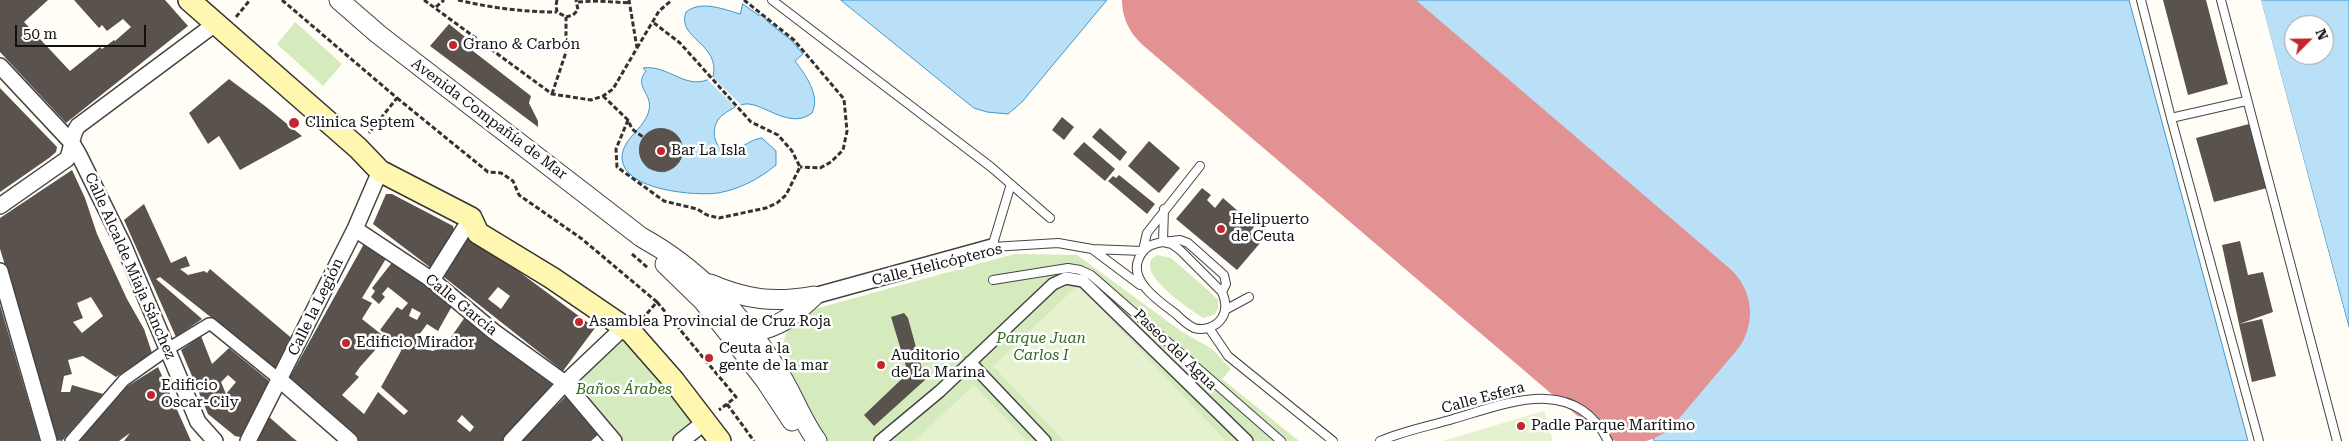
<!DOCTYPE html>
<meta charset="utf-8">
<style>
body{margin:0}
#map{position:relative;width:2349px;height:441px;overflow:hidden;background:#fffdf5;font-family:"Roboto Serif",serif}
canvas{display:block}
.north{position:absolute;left:2284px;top:15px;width:50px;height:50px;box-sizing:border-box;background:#fff;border:1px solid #a0a0a0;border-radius:50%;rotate:67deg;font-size:14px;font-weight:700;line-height:20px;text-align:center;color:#111}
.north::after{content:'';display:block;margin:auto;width:18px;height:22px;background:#c4262e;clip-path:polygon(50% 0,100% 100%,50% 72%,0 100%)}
.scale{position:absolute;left:15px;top:25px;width:131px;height:22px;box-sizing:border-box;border:2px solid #111;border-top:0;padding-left:6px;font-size:15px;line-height:18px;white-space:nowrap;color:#111;-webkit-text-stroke:4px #fff;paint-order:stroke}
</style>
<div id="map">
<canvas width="2349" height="441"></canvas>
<div class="north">N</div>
<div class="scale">50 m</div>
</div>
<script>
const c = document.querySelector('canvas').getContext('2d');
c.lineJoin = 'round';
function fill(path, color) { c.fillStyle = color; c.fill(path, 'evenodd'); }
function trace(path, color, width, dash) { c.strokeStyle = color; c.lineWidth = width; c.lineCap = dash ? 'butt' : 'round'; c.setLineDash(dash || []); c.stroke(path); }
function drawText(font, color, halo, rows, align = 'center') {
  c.font = font + ' "Roboto Serif",serif'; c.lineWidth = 5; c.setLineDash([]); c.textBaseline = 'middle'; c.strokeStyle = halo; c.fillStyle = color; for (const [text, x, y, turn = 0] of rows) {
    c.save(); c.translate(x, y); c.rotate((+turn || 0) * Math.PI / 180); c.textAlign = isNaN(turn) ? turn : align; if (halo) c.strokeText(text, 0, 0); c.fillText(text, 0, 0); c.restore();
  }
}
fill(new Path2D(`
 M295,22L342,64L323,86L277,44Z
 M1014,254L1077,255L1181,331L1212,349L1231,369L1222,379L1299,441H823C806,410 764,354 794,320C798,316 806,313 811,310Z
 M1157,255L1171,258L1210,292L1218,300V308L1215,314L1204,318C1191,311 1147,280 1150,264C1150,259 1153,258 1157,255Z
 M621,335L693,422L670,441H624L572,381Z`), '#d5ebbd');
fill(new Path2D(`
 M1078,285L1226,441H1064L993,366Z
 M974,385L1027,441H914Z
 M1544,411L1553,441H1442Z`), '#e6f2cf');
const water = new Path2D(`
 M841,0H1107L1022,102L1008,114L987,112L974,108Z
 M1347,0H2129L2248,441H1654L1644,396L1709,318L1708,310Z
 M2261,0H2349V327ZM2294,25H2324V55H2294Z
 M743,4L758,15H763L768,22L792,41L803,54L795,61C805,74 821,96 812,113C791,129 769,107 749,104C741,103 731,109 724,114C711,122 710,146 727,151C737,153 749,139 762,138L776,151V165C759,179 740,189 718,193C697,196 623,191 622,158C622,138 645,129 649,110C653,93 633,87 646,71L643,68C669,64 687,93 713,77C721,43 676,39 686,12C701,0 723,9 740,14ZM656,129C686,126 693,163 664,172L648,168C635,156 636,135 656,129Z`);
fill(water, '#b9e0f7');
trace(water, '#3f96cf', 1);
fill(new Path2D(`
 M2258,0H2261L2349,329L2347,327Z
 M713,77L742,106L740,109L738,110L707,79Z`), '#fffdf5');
trace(new Path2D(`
 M1181,0L1631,384L1691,313L1325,0`), '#e29292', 118);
fill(new Path2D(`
 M0,0H48L24,22L70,71L100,47L102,49L114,40L115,41L131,27L123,19L107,31L102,25L99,28L74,0H165L188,26L66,123L0,52Z
 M2163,0H2206L2228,84L2188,95Z
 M449,24L474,44L473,51L531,96L529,103L538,121V127L430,46Z
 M229,79L265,106L302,136L240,170L219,136L208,144L189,113Z
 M0,88L57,147L56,152L49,158L0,192Z
 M1062,117L1074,127L1064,140L1052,130Z
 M2249,124L2267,188L2214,202L2196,138Z
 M1100,128L1127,152L1120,161L1092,137Z
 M639 150a22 22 0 1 1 44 0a22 22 0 1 1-44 0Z
 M1149,141L1180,168L1159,193L1128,166Z
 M1084,142L1115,169L1105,181L1073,154Z
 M72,170L85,198L97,234L127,299L144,329L152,353L116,377L83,356L68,360L72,374L64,376L61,392H70L72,385L103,394L62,441L55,440L37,385L28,340L0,249V218ZM91,297L103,316L82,333L73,322L83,318L77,303Z
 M1119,175L1155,204L1147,214L1108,181L1113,176L1116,178Z
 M1202,188L1211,195L1207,200L1215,208L1223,198L1255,226L1250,232L1261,242L1237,270L1176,219Z
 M386,194H392L453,226L454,230L431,268L373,224Z
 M144,204L171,263L186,256L190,266L180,269L188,275L204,271L207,273L210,269L295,341L279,371L160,277L156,279L202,319L176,337L124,220Z
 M467,237H472L595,328L563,371L444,277ZM498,287L510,296L501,309L488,299Z
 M2240,241L2248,275L2263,272L2273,312L2239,324L2222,245Z
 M365,242L387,257L362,298L372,303L362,319L386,338L360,367L355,374L359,377L342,395L364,414L378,392L404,415L408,411L381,387L401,351L399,343L380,330L397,307L402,310L408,303L388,287L382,294L385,297L379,304L371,297L375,291L372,288L394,260L452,306L438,331L427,324L419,335L418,341L425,349L433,351L441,347L444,342L447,343L465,317L554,386L505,441H359L287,382ZM412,308L421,313L417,320L409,316ZM462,415L474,427L470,432L457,421Z
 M0,305L40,441H0Z
 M904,313L908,318L925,380L874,426L864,415L908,373L891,317Z
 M2262,319L2276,376L2252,382L2239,324Z
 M201,336L212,364L229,348L268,380L269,388L243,435L240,437L235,436L208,414L181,350ZM228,375L236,382L226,394L221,382Z
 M158,367L191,441H124L130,433L119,441H78L126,387Z
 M569,393L601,432L591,441H521Z
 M268,416L293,438L297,441H255Z`), '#5a524d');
const service = new Path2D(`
 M772,0L991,167L1050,218
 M2141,0L2171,118L2259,441
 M2221,0L2337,441
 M2171,118L2246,101
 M1011,184L992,247L1058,243L1092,249L1140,285
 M1164,209L1163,242L1180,240L1188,243L1224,275L1226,284L1222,292
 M1163,242L1172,244L1180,250L1222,292C1226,301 1227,310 1222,318C1216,327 1204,331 1194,328C1188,325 1181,319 1176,314C1160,302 1128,281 1139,258C1144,247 1151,244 1163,242Z
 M1092,249L1142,251
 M1143,250L1147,233L1200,166
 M993,280L1068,268L1080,270L1091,275L1281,441
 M1225,310L1249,297
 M1209,328L1228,356L1333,441
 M1380,441C1403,431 1429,426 1453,419C1507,403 1575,374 1608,441`);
const pedestrian = new Path2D(`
 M970,362L1045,441
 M71,441L124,380L168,349L209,324H211L280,380
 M880,441L940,391L1053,284L1066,278L1083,281L1247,441`);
const minor = new Path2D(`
 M0,66L72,143L79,155L123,244L198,422L215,441
 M0,206L67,159C73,148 70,136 78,126L215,24
 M355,229L432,280L493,331L565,383L614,441
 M0,271L49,441
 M432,280L471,218
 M814,296L992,247
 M280,380L350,441
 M248,441L355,229L380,171
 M511,441L565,383L624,327
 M681,441L705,422`);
const tertiary = new Path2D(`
 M339,0L378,34L641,237C696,267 743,316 776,368C792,391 800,418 817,441
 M665,264L703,301L765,380L792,421
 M710,284C747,300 774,303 814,296
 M743,327L751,333C783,325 790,318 814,296`);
const secondary = new Path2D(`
 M189,0L358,148L380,171L471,218L478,233L552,278L631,332L674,381L720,441`);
trace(service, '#444', 10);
trace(pedestrian, '#444', 14);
trace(minor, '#444', 18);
trace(tertiary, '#444', 21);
trace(secondary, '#333', 24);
trace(new Path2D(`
 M282,0L397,98L369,133
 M424,0L552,94L591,100L603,96L613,89L637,48L629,0
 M458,0C491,8 524,12 557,12
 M557,0L556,5L557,12L566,17L573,15L578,10L576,0
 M744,0L794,40L844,99L847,131L843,150L831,162L820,168L800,167
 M578,2L598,1L630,3
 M436,7L444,0
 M236,17L250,0
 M637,48L659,11L672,0
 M552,94L566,52V17
 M603,96L628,120L632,129L643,137
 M397,98L488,172L501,173L513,181L519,195L582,239L657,302L643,318
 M628,120L616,149L617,167L664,201L697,209L707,215L719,218L766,208L777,203L786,195L800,167L792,151L778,135L751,122L680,43L654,23
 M632,254L648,268
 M657,302L736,397L719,410
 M727,404L754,441`), '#333', 3, [5, 2.5]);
trace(service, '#fff', 8);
trace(pedestrian, '#fff', 11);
trace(minor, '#fff', 15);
trace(tertiary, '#fff', 19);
trace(secondary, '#fff6b0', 21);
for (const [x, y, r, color] of [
 [453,45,5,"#c4262e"],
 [294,123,6,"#c4262e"],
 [661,151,5,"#c4262e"],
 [1221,229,5,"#c4262e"],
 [579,322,5,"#c4262e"],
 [346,343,5,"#c4262e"],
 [709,358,5,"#c4262e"],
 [881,365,5,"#c4262e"],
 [151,395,5,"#c4262e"],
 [1521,426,5,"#c4262e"]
]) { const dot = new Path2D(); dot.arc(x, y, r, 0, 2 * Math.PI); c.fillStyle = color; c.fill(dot); trace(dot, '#fff', 2); }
drawText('15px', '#111', '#fff', [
 ["Grano & Carbón",463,45],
 ["Clinica Septem",305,123],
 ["Bar La Isla",671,151],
 ["Helipuerto",1231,220],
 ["de Ceuta",1231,237],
 ["Asamblea Provincial de Cruz Roja",589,322],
 ["Edificio Mirador",356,343],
 ["Ceuta a la",719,349],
 ["gente de la mar",719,366],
 ["Auditorio",891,356],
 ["de La Marina",891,373],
 ["Edificio",161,386],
 ["Oscar-Cily",161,403],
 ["Padle Parque Marítimo",1531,426]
], 'left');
drawText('15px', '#111', '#fff', [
 ["Avenida Compañía de Mar",489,119,37],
 ["Calle Helicópteros",937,265,-14],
 ["Calle Alcalde Miaja Sánchez",130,266,66],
 ["Calle García",461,305,39],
 ["Calle la Legión",316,307,-64],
 ["Paseo del Agua",1175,350,44],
 ["Calle Esfera",1483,398,-15]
]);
drawText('italic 15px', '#2f6b1f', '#fff', [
 ["Parque Juan",1041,339],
 ["Carlos I",1041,356],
 ["Baños Árabes",624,390]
]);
</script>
